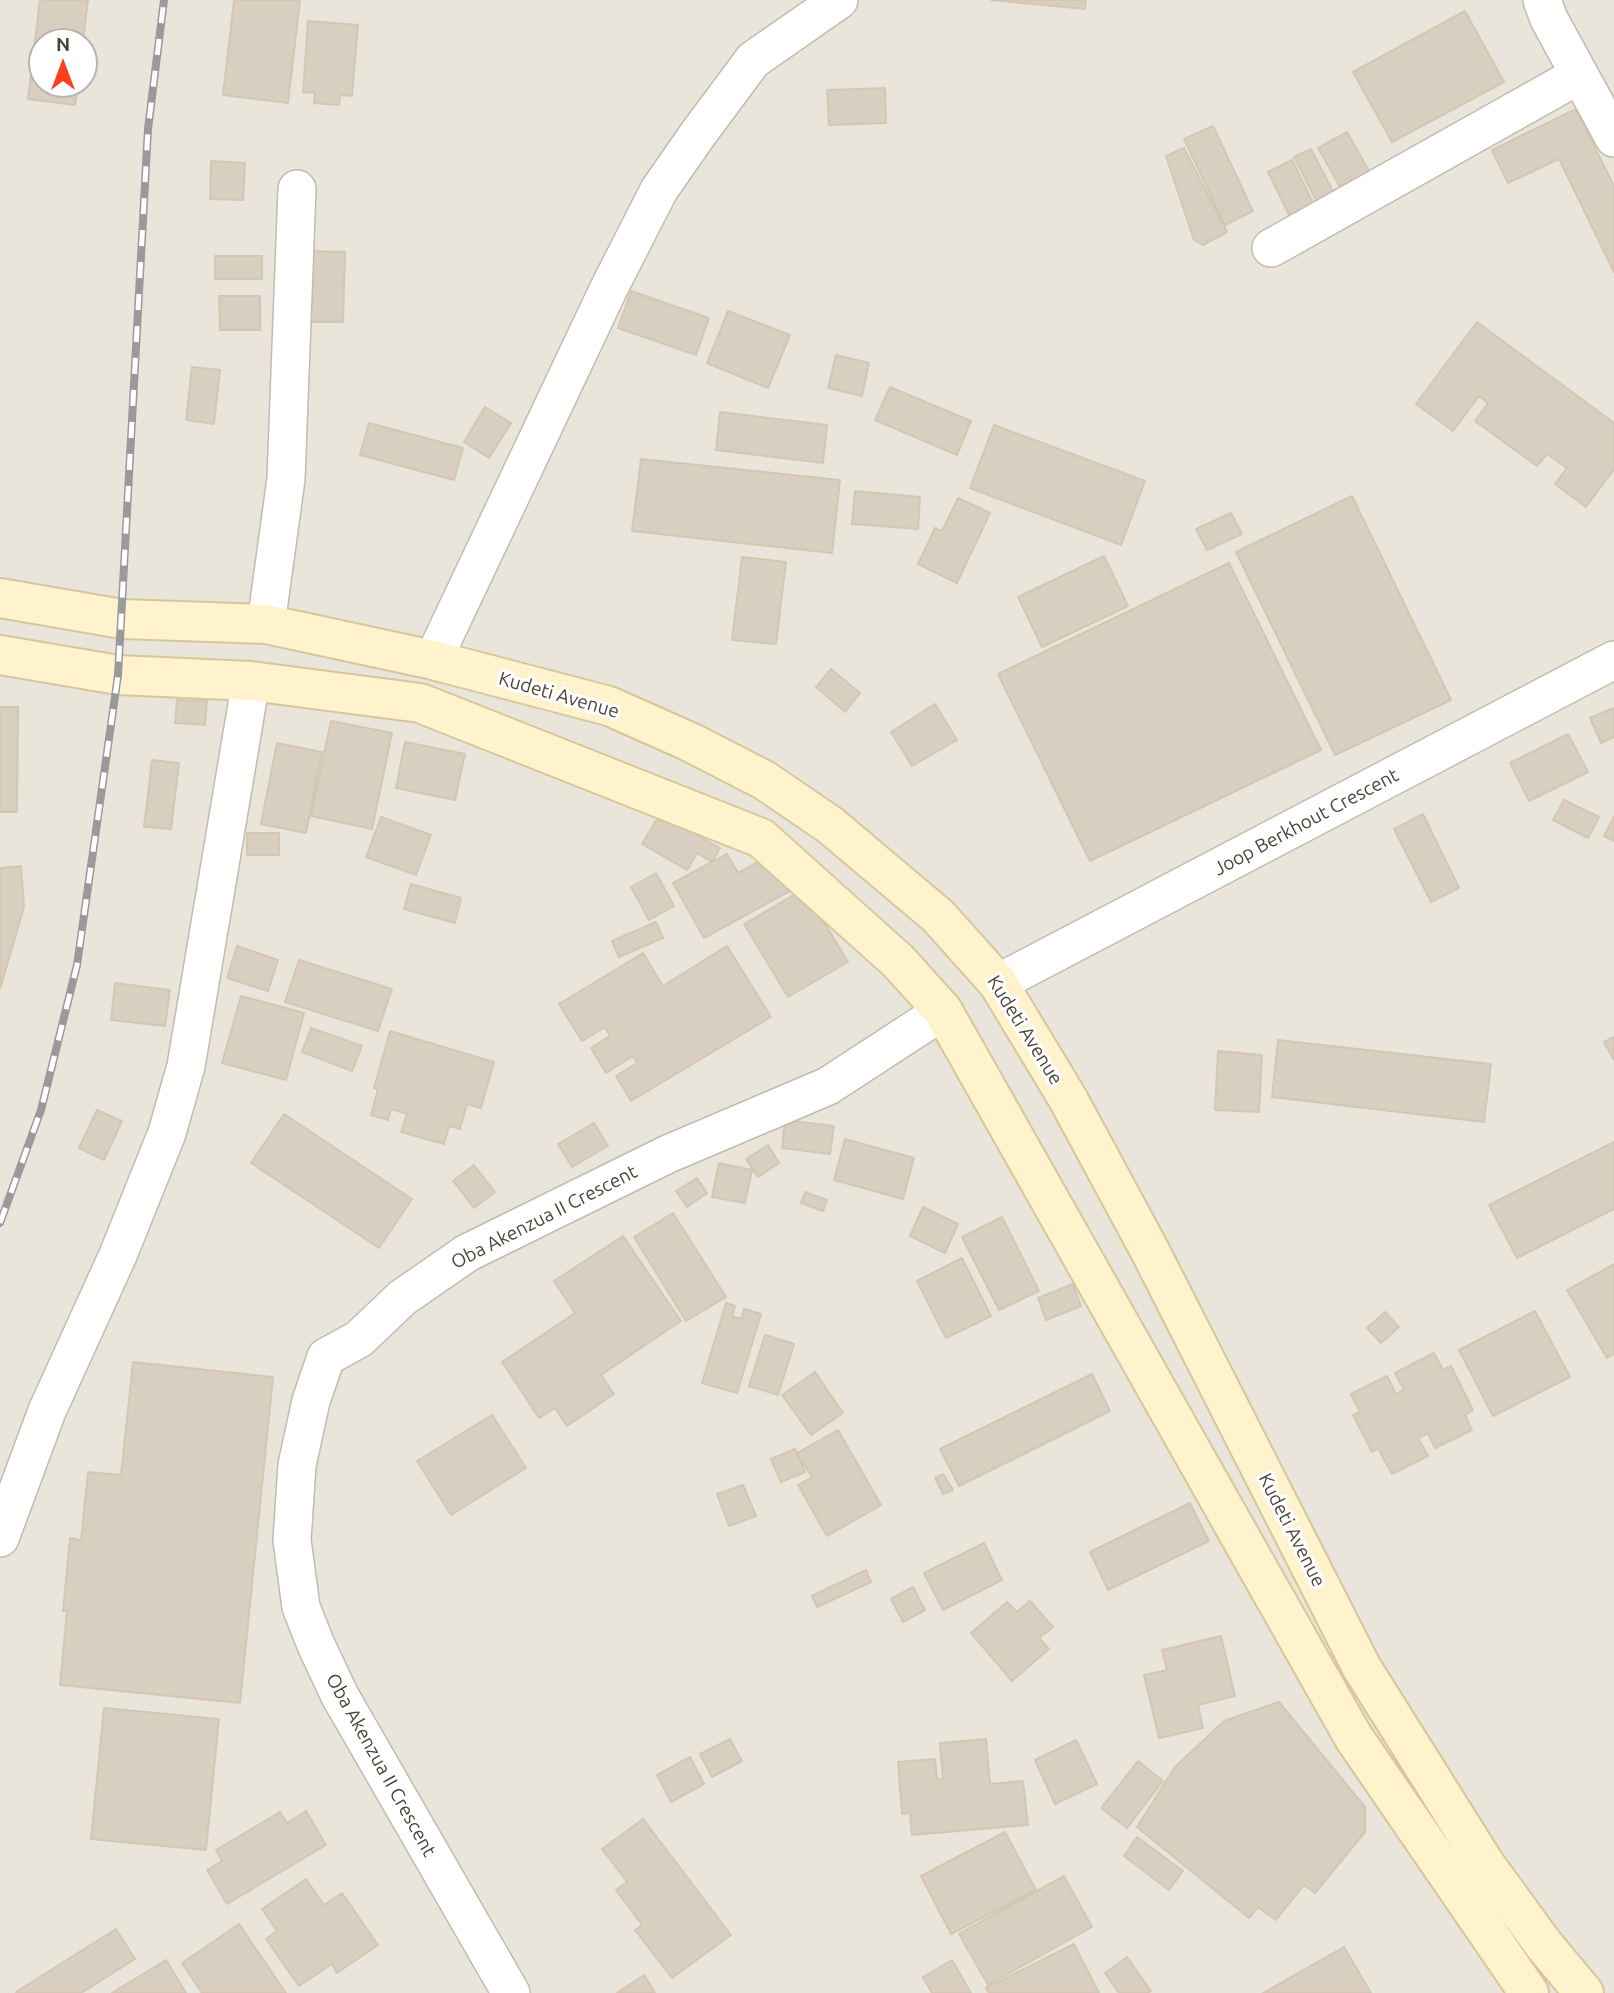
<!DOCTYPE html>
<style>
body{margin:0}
#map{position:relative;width:1614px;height:1993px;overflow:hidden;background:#f6f3ec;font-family:Ubuntu,sans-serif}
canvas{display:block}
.north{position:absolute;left:28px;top:28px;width:70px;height:70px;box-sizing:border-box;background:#fff;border:2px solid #b7b4b0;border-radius:50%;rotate:0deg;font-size:19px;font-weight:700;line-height:28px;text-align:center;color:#4b4439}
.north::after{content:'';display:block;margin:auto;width:24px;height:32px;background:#fc3f1d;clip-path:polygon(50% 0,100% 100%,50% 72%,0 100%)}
</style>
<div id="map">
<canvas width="1614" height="1993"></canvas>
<div class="north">N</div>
</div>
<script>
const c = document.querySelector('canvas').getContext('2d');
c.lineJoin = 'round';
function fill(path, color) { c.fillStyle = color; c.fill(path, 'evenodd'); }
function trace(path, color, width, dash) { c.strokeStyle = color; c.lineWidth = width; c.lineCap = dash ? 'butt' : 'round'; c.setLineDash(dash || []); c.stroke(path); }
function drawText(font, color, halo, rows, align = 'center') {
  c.font = font + ' Ubuntu,sans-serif'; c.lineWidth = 6; c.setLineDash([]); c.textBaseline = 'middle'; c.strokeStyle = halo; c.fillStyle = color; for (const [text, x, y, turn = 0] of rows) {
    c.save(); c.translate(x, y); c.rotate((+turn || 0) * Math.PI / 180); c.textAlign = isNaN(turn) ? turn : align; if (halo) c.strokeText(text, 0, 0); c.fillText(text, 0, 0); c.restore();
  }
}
fill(new Path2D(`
 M0,0H1614V1993H0ZM42,42H84V84H42Z`), '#eae5da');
const building = new Path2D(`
 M40,0H88L83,42H42V84H78L75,105L28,99Z
 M234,0H300L288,103L223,95Z
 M991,0H1086L1085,9Z
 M1465,11L1504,82L1392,142L1353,72Z
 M308,21L358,25L352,96L340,95L339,105L314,103L315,93L303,92Z
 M885,88L886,123L829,125L827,90Z
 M1576,109L1614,186V272L1559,159L1508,183L1492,150Z
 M1213,126L1253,211L1225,225L1184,139Z
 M1347,132L1373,178L1344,194L1318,148Z
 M1184,148L1227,232L1203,245L1194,240L1166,156Z
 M1311,149L1337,199L1320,208L1294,157Z
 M1292,160L1315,207L1291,219L1268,172Z
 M211,161L245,163L243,200L210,199Z
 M311,251L345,252L343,322H309Z
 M215,256H262V279H215Z
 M631,291L709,318L696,355L618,328Z
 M219,296H260V330H220Z
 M728,311L790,335L768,388L707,363Z
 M1477,322L1614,423V469L1586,507L1555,484L1567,468L1547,454L1537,466L1475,421L1488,403L1479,396L1453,431L1416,404Z
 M836,355L869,363L862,396L828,388Z
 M192,367L220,370L214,424L186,420Z
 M890,387L971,421L957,455L875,420Z
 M485,407L511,423L489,458L464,442Z
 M720,412L827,425L823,463L716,450Z
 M369,423L463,448L454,480L360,455Z
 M994,425L1145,481L1121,545L970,488Z
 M641,459L840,480L832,553L632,531Z
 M855,491L920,497L918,529L852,524Z
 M1352,496L1451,700L1335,755L1236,552Z
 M958,498L990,513L957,583L918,564L935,528L942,531Z
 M1231,513L1242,534L1207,550L1196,529Z
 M1104,556L1128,606L1042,647L1018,597Z
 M742,557L786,562L776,644L732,640Z
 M1229,563L1321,750L1090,861L998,674Z
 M831,669L860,693L845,712L816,687Z
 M177,700L207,701L205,725L175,723Z
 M935,704L957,740L912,766L891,732Z
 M0,707H18L17,812H0Z
 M1614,708V737L1601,743L1590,718Z
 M331,721L392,733L372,829L311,816Z
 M1568,734L1588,772L1529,801L1510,763Z
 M405,742L465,754L455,800L396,788Z
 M277,743L322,752L306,833L261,824Z
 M152,760L179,763L171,829L144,827Z
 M1564,800L1599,817L1588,838L1553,820Z
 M660,814L720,848L712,862L697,853L687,870L642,844Z
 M1423,814L1459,888L1431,902L1394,829Z
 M381,817L431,835L416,875L366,857Z
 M1614,817V841L1604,836Z
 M247,833H279V855H247Z
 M775,853L795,888L704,938L673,883L727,854L738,873Z
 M21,866L24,907L0,989V868Z
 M656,873L674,906L649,920L631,887Z
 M411,884L461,898L455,923L404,909Z
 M804,889L848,962L788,997L744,924Z
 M656,922L663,938L619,957L612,941Z
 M237,946L278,960L268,991L227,978Z
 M727,946L771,1017L631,1101L616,1076L637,1063L633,1056L606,1073L591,1048L610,1036L605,1027L582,1041L559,1004L643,953L663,986Z
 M299,960L392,989L378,1031L285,1002Z
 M115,983L170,990L165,1026L111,1020Z
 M241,996L304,1013L286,1080L222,1063Z
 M311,1028L362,1046L352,1071L302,1052Z
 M390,1031L494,1062L481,1108L467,1104L460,1129L449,1126L444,1144L401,1132L407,1114L391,1109L388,1120L371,1115L378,1089L374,1088Z
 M1614,1037V1060L1604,1042Z
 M1278,1040L1491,1064L1484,1122L1272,1097Z
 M1218,1051L1262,1055L1259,1112L1215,1110Z
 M97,1110L122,1121L104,1160L79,1148Z
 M284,1114L412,1199L379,1248L251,1163Z
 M785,1120L834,1126L830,1154L782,1148Z
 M594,1123L608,1146L572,1167L558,1144Z
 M845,1139L914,1158L903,1199L834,1180Z
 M1614,1142V1209L1517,1258L1489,1205Z
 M768,1145L779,1163L758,1177L746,1159Z
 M719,1163L752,1170L745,1203L712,1197Z
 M474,1165L495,1192L474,1208L453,1181Z
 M697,1178L707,1193L687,1207L676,1191Z
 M805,1192L827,1200L823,1211L801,1203Z
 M923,1207L958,1224L945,1253L910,1236Z
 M673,1213L726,1297L686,1321L634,1237Z
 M1002,1217L1039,1291L999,1310L962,1237Z
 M623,1236L681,1321L601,1375L614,1394L567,1426L555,1408L539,1418L502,1362L575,1313L554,1281Z
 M962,1258L991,1316L946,1338L917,1281Z
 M1614,1264V1354L1607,1358L1567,1290Z
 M1073,1284L1081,1306L1046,1320L1038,1298Z
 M726,1303L735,1306L732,1316L741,1319L744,1309L761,1314L737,1393L702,1383Z
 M1535,1311L1570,1377L1493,1416L1459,1350Z
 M1385,1312L1399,1327L1381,1343L1367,1328Z
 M765,1335L794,1344L778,1395L749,1386Z
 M1434,1353L1443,1370L1451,1366L1473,1410L1465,1415L1472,1430L1435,1448L1428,1433L1418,1438L1428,1456L1392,1474L1378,1448L1372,1452L1353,1415L1360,1412L1351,1394L1387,1376L1396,1394L1404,1390L1395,1373Z
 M133,1362L273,1377L240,1703L60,1685L67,1611H63L70,1538L81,1540L88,1472L121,1475Z
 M815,1372L843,1413L811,1435L782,1395Z
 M1092,1374L1110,1411L959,1486L940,1449Z
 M492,1415L526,1468L451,1515L417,1461Z
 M838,1430L881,1505L827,1536L798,1485L812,1477L797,1453Z
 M795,1449L805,1472L781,1482L771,1459Z
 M943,1474L953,1490L943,1494L935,1478Z
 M743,1485L756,1516L729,1526L717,1494Z
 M1190,1503L1209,1541L1108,1590L1090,1552Z
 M984,1543L1002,1580L943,1610L924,1573Z
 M866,1570L871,1582L817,1607L812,1596Z
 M913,1587L925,1610L903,1622L891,1599Z
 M1030,1601L1053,1627L1039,1638L1049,1649L1012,1681L971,1633L1007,1602L1017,1612Z
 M1221,1636L1235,1696L1198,1705L1203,1728L1159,1738L1144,1675L1167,1670L1162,1650Z
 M1279,1702L1365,1807V1832L1315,1893L1304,1885L1276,1920L1258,1907L1249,1918L1137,1827L1175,1767L1224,1721Z
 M104,1708L219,1719L206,1850L91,1839Z
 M730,1739L742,1761L712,1777L700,1754Z
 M986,1739L990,1784L1023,1781L1028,1825L912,1835L910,1813L902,1814L898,1762L935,1759L937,1779H943L940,1743Z
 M1076,1740L1097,1784L1055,1804L1035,1760Z
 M690,1757L704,1784L671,1802L657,1775Z
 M1138,1761L1163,1781L1127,1828L1101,1808Z
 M306,1811L326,1845L227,1904L207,1870L222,1861L216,1850L280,1812L287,1823Z
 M643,1819L731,1935L672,1978L635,1930L642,1925L616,1890L627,1882L602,1849Z
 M1005,1832L1036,1890L951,1934L921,1876Z
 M1137,1837L1183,1871L1169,1890L1124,1856Z
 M1064,1876L1092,1927L988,1985L959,1934Z
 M306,1879L324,1905L342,1893L378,1945L337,1973L332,1964L299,1986L266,1939L277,1931L262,1909Z
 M239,1924L286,1993H202L182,1963Z
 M116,1929L135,1959L81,1993H17L16,1992Z
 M1074,1944L1099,1993H989L986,1988Z
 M1344,1947L1371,1993H1263Z
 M1127,1957L1151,1991L1148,1993H1119L1105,1973Z
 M166,1960L186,1993H112Z
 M952,1960L971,1993H932L923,1977Z
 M644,1975L655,1993H617Z`);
fill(building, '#d8cfc1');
trace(building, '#d3c7b4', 2);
const street = new Path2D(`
 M1542,0L1549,19L1614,138
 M1271,248L1579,75
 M266,624L286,479L297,189
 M433,660L609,288L659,190L698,134L753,60L839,0
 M998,983L1614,660
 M0,1538L47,1411L118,1255L167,1133L186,1066L251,681
 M511,1993L340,1696L316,1645L301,1607L292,1540L297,1465L311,1401L326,1357L359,1339L402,1298L467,1253L668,1154L828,1086L943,1011`);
const secondary = new Path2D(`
 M0,598L122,619L266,624L433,660L609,706L690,742L764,780L830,825L938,916L998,983L1068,1099L1150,1251L1362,1668L1485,1864L1544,1945L1584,1993
 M0,655L118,675L251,681L420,703L761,838L899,962L943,1011L1354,1738L1529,1993`);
trace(street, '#c2bbae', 40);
trace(secondary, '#d6c79b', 42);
trace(street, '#fff', 37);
trace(secondary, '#fff3cd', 38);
const rail = new Path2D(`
 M0,1223L41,1110L77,965L118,675L148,129L164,0`);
trace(rail, '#9a9a9a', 8);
trace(rail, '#fff', 5, [16]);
drawText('19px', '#4b4439', '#fff', [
 ["Kudeti Avenue",559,695,16],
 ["Joop Berkhout Crescent",1306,822,-28],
 ["Kudeti Avenue",1025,1030,58],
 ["Oba Akenzua II Crescent",544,1217,-27],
 ["Kudeti Avenue",1292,1530,63],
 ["Oba Akenzua II Crescent",381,1765,61]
]);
</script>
